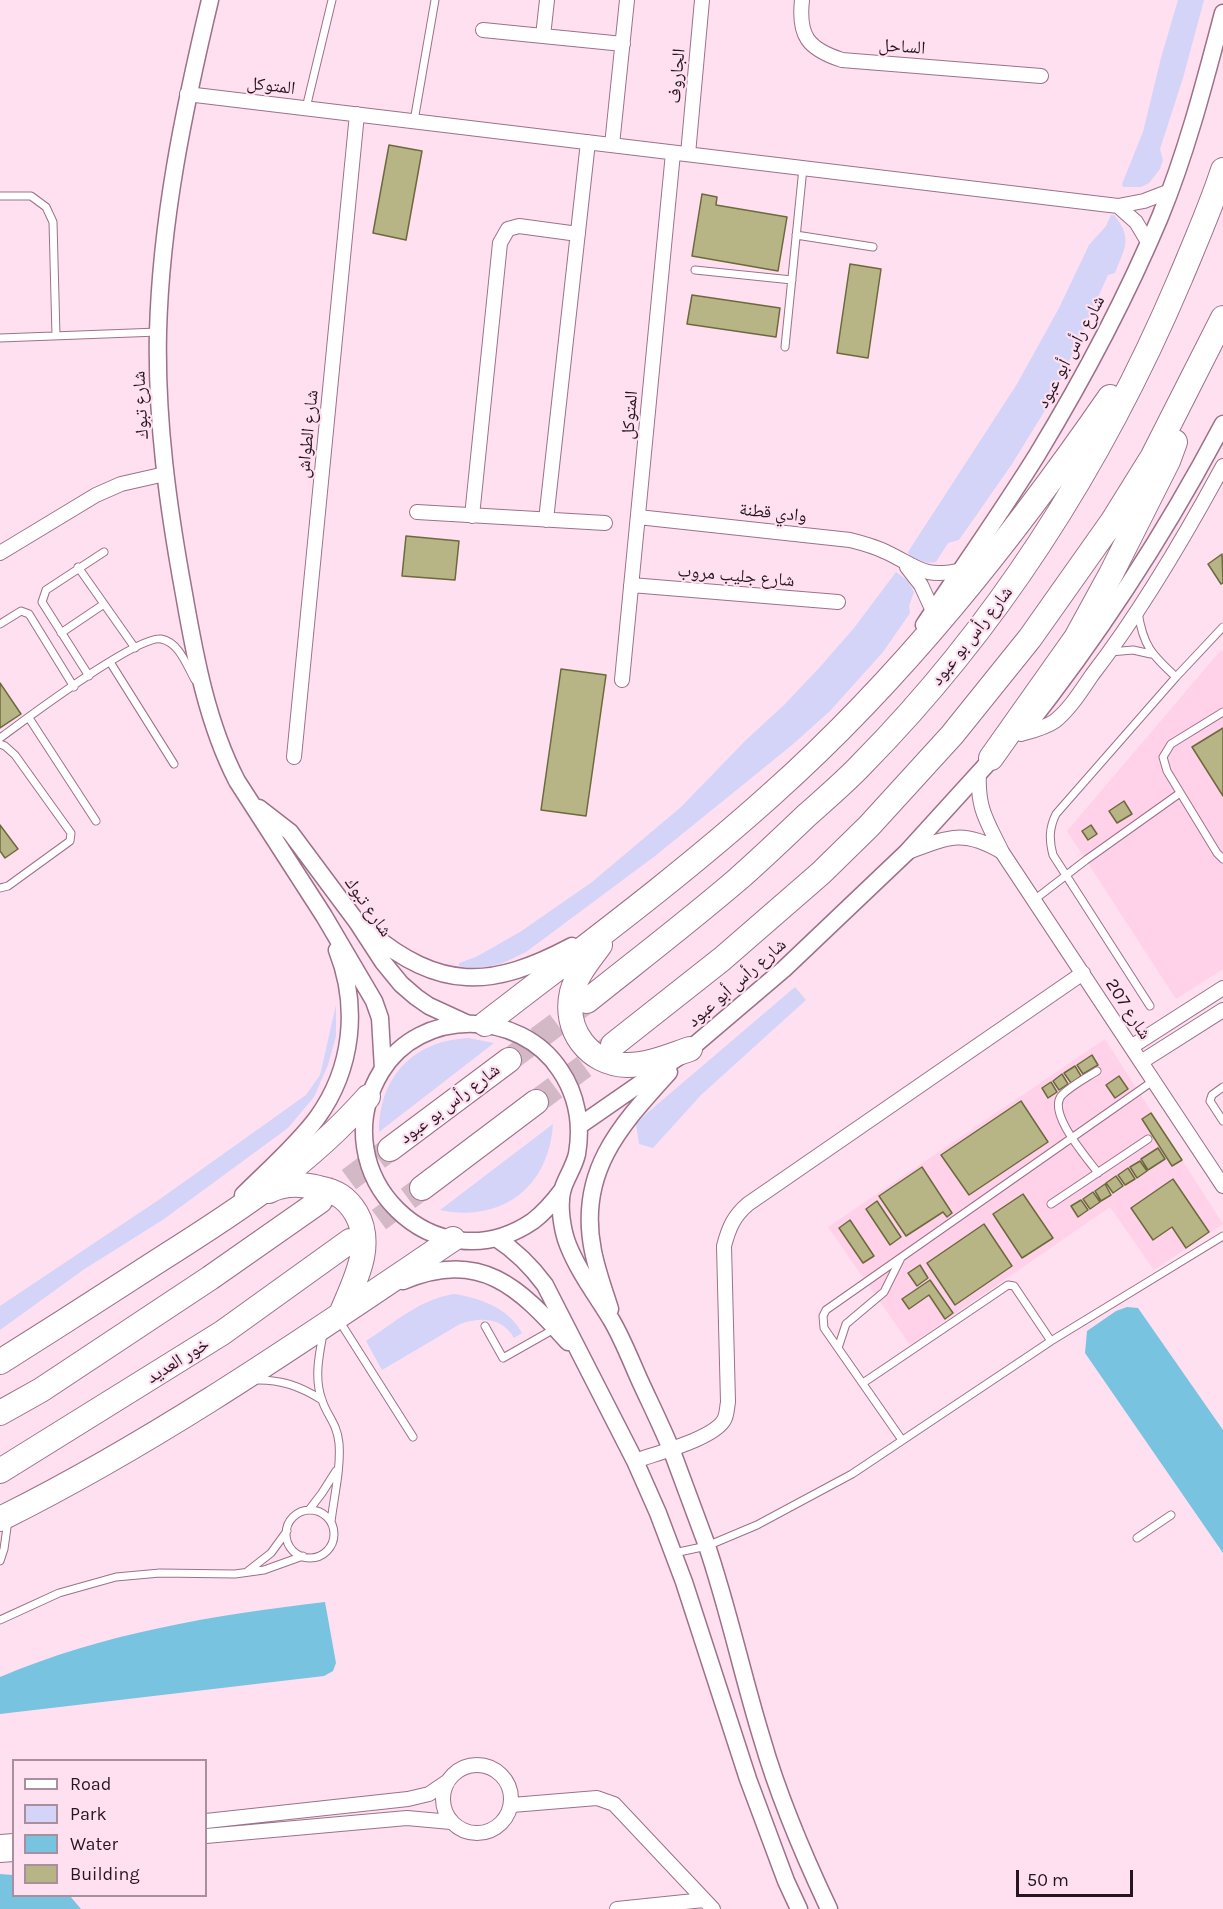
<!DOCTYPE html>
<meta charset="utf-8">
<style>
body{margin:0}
#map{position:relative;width:1223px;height:1909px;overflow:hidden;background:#fee0f0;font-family:Karla,sans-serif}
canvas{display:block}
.legend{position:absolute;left:12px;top:1759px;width:195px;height:138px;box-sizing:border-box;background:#fee0f0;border:2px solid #a88f9d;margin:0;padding:8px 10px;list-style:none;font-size:18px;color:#271620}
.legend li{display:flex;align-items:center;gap:12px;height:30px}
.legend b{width:30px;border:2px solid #a88f9d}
.scale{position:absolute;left:1016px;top:1870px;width:117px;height:27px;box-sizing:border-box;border:3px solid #271620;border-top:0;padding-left:8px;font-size:18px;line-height:21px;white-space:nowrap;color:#271620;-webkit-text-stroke:4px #fee0f0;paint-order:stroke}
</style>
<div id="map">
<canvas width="1223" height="1909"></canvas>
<ul class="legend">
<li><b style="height:8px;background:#fff"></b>Road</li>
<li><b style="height:16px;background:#d3d4f8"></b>Park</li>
<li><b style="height:16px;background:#78c3e0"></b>Water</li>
<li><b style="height:16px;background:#b7b485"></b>Building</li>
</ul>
<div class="scale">50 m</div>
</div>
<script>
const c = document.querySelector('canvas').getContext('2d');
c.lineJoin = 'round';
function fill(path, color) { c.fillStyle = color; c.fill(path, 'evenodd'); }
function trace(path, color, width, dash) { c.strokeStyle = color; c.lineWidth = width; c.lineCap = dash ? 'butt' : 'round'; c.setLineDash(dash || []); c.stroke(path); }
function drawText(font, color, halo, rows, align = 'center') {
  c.font = font + ' Karla,"Noto Naskh Arabic",sans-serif'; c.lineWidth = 4.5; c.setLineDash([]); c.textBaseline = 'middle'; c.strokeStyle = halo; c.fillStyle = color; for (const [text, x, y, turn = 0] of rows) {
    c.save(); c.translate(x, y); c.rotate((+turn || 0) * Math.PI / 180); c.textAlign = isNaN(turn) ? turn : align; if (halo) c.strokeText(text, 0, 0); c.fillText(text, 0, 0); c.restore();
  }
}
fill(new Path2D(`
 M1221,650L1223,653V969L1176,999L1067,831Z
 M1105,1039L1223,1224L1154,1270L1110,1207L910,1345L828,1227Z`), '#ffd2ea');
fill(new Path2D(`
 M1178,0H1204L1183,78L1160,149L1163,160L1160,169L1149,183L1141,187H1123L1122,184L1143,132L1161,58Z
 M1111,215H1114C1133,239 1125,247 1115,273L1108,275L1052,399L1012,464L959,540L948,543L936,562L927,563L909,556L908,552L1017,384L1059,308L1089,245L1106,226Z
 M896,572L907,580L914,592L909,606L910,613L883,652L830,711L792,745L655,856L526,952L503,963L491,966L469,968L459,966V963L476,957L520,932L592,882L681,807L746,740L784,705L820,667L854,628Z
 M795,987L806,1000L701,1095L653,1148L639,1144L636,1124L646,1114Z
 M336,1005V1036L328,1065L314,1097L288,1128L164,1219L83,1270L0,1330V1306L160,1199L306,1095L320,1075Z
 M468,1038L494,1043L379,1132C379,1077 413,1041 468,1038Z
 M553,1124C549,1187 502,1223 440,1210Z
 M454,1294C480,1298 509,1308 522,1333L514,1338C502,1317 480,1317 460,1324L382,1370L366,1341C394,1323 420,1299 454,1294Z`), '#d3d4f8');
fill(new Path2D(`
 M1127,1307L1138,1308L1223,1430V1553L1085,1353L1087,1331L1116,1311Z
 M325,1602L336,1663L333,1671L324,1676L0,1714V1677C104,1633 214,1615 325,1602Z
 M0,1874L13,1875L14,1896H70L81,1909H0Z`), '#78c3e0');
const building = new Path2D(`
 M389,145L422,151L406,240L373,233Z
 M702,194L717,197L716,205L787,217L778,271L692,256Z
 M850,264L881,269L868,358L837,353Z
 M692,295L780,308L776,337L687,324Z
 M406,536L459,541L455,580L402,576Z
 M1222,554L1223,583L1221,584L1208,564Z
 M561,669L606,675L586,816L541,810Z
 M0,683L21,714L0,728Z
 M1223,728V796L1192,747Z
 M1124,801L1132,814L1117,823L1109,811Z
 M0,825L18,849L5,858L0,851Z
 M1091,825L1097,834L1088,840L1082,831Z
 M1092,1055L1098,1065L1083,1074L1077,1065Z
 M1075,1066L1081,1076L1071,1083L1064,1073Z
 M1062,1074L1068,1084L1059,1090L1053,1081Z
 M1119,1076L1128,1089L1115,1098L1106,1085Z
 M1051,1082L1057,1092L1048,1098L1042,1088Z
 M1021,1101L1048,1142L969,1195L941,1155Z
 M1151,1113L1182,1160L1172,1166L1142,1119Z
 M1158,1148L1165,1159L1148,1170L1141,1159Z
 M1140,1161L1147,1171L1137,1178L1130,1167Z
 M922,1167L952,1213L947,1217L943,1212L906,1236L879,1196Z
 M1128,1168L1135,1179L1125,1185L1118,1175Z
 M1116,1176L1123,1186L1113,1193L1106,1183Z
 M1173,1179L1209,1232L1186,1248L1172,1227L1153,1240L1131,1208Z
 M1105,1184L1111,1195L1101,1201L1095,1191Z
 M1093,1192L1100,1202L1090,1209L1083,1199Z
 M1023,1194L1053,1238L1022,1258L993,1214Z
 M1081,1200L1088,1210L1078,1217L1071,1206Z
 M877,1201L901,1237L890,1245L866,1209Z
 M850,1220L874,1256L863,1263L839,1228Z
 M984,1224L1012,1266L955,1305L927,1263Z
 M920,1265L928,1278L917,1286L908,1273Z
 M930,1280L953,1313L945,1319L929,1295L909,1309L902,1299Z`);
fill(building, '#b7b485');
trace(building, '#6d693d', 1.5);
trace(new Path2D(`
 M509,1060L585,1003
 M536,1102L613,1045
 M320,1201L390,1149
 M350,1241L422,1188`), '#d3b8c6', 24, [24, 12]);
const service = new Path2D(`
 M306,108L332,0
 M414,121L435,0
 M0,196H31L46,207L53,222L56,336
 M796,235L873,247
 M695,270L792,280
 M0,338L158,332
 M785,347L803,168
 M78,567L135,648
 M1138,612C1143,646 1152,655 1176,677
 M0,624L21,611L29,614L74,687
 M61,633L104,604
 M1110,652L1133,650L1151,654
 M110,662L174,764
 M89,676L42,602L46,590L104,552
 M1223,712L1171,744L1163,757L1167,771L1217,853L1223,859
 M29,718L96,821
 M0,738C25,720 137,635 161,639C179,642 187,666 195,680
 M0,744L5,746L15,755L71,833L70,841L8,886L0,888
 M1034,900L1086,860L1180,793
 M1150,1006L1053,855C1049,840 1049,828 1056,814L1176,677L1223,627
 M1097,1071C1086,1078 1071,1086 1062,1095C1046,1112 1087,1158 1098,1173
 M1223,1087L1212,1095L1210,1101L1223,1121
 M1051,1204L1148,1139
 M340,1322L413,1437
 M485,1326L503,1358L556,1328
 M323,1334C319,1355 314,1379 322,1400C327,1416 337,1423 339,1443C341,1469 334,1496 331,1522
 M838,1348L846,1324L884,1292L900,1260
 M254,1380C280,1379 300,1386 322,1400
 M863,1383L1008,1285L1014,1286L1051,1341
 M902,1440L824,1328L823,1316L826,1310L1153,1081
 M309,1510L322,1493L336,1471
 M286 1534a24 24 0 1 1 48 0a24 24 0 1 1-48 0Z
 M1137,1538L1171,1515
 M674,1553L707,1546L757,1525L852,1474L1051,1341L1223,1236
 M0,1561L4,1549L8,1520
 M248,1571L271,1553L287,1531
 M0,1620L59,1593L116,1577L160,1573L235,1574L264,1570L303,1556`);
const minor = new Path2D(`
 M802,0C798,36 808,49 842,60L1041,76
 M483,30L623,44
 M543,36L547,0
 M187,94L1118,206L1144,201L1170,191
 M612,145L627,0
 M688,154L702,0
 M1118,206L1136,222L1148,242
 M417,512L605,523
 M472,516L500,243L508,229L519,226L578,234
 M638,517L850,540C862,543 874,546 886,552C918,567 923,579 962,570
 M546,520L588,142
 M0,553L96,495L121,484L165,474
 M907,567L921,585L933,611
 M631,585L838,602
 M622,680L673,153
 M1021,734C1032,731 1045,728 1055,721C1070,709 1081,691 1092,675C1142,610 1184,538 1223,466
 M294,757L357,114
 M979,772C977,809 987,821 1002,852L1223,1186
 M908,852C948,837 963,829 1002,852
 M1131,1047L1223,988
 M1141,1062L1223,1010
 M635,1461C657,1453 713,1439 724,1420C727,1415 727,1407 728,1402L724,1246C729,1227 734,1216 748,1204L1083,973
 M443 1799a34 34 0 1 1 68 0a34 34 0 1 1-68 0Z
 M512,1805L597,1798L614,1804L713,1909
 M206,1821L408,1799L429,1794L448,1781
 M206,1836L407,1818L451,1822
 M0,1842L14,1841
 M0,1855L14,1854
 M617,1909L704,1900`);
const tertiary = new Path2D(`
 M210,0C184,109 161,219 158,332C156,420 168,507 184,594C195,657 207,723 237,781L324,916L374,1001L380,1018L383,1069
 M924,625C962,568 1001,513 1037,455C1083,379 1126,298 1160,217C1187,151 1205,81 1223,13
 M1024,730C1100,634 1166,532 1223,424
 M259,808L290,832L357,922L383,962L401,984L416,997L429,1006L466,1023
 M368,931C440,991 491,989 572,946
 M579,1126L690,1049L784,969L907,852L998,752
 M563,1189C554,1201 545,1212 533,1221C435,1288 320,1174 381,1072C420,1007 520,1009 560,1070C577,1095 582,1125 577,1154C574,1167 567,1176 563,1188C558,1204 562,1230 568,1245C579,1273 597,1296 612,1321C623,1340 631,1361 640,1381C651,1405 663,1429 673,1454C684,1483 695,1513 706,1543C728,1607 742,1674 762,1739C779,1798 803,1854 829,1909
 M243,1195C268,1170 296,1146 317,1118C353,1068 359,1006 337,950
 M496,1238C516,1251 531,1266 545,1285L635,1461L658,1513L684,1582L748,1779L786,1881L799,1909
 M403,1281C481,1249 519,1287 568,1342
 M610,1309C604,1290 597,1271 593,1251C577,1172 620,1126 669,1072`);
const motorway = new Path2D(`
 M991,758L1076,638L1111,574L1168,461L1175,442
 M600,945C589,960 577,974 572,992C563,1030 589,1064 627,1065C649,1065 669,1056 690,1049
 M587,1001C637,961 688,922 737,880C761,859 784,837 807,815C826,798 845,782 862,764C999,625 1104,458 1180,279C1195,243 1211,207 1223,170
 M485,1024C582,949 681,876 772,794C902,678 1011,540 1110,397
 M613,1045L722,959L821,873L869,826L952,735L1030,638L1112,522L1153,456L1223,318
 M390,1149L509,1060
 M422,1188L536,1102
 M269,1191C284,1183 303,1184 319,1188C336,1191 347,1198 356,1213C375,1246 354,1282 341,1314
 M0,1362C54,1328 107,1294 161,1259C237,1211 308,1165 368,1097
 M0,1413L41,1390L210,1278L320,1201
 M0,1471L222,1333L350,1241
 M0,1519C159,1440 306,1338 453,1239`);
trace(service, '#9d7189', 9);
trace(minor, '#9d7189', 16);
trace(tertiary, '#9d7189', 19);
trace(motorway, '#9d7189', 26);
trace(service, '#fff', 7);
trace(minor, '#fff', 14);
trace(tertiary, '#fff', 16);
trace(motorway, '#fff', 24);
drawText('18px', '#271620', '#fee0f0', [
 ["الساحل",902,47,4],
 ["الجاروف",677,76,-85],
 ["المتوكل",271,86,7],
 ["شارع رأس أبو عبود",1071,352,-62],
 ["شارع تبوك",141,405,-93],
 ["المتوكل",630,415,-85],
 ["شارع الطواش",308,434,-84],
 ["وادي قطنة",773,513,6],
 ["شارع جليب مروب",736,576,5],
 ["شارع رأس بو عبود",972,636,-52],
 ["شارع تبوك",368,907,55],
 ["شارع رأس أبو عبود",737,983,-41],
 ["شارع 207",1128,1009,57],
 ["شارع رأس بو عبود",450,1104,-37],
 ["خور العديد",178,1361,-32]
]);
</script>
